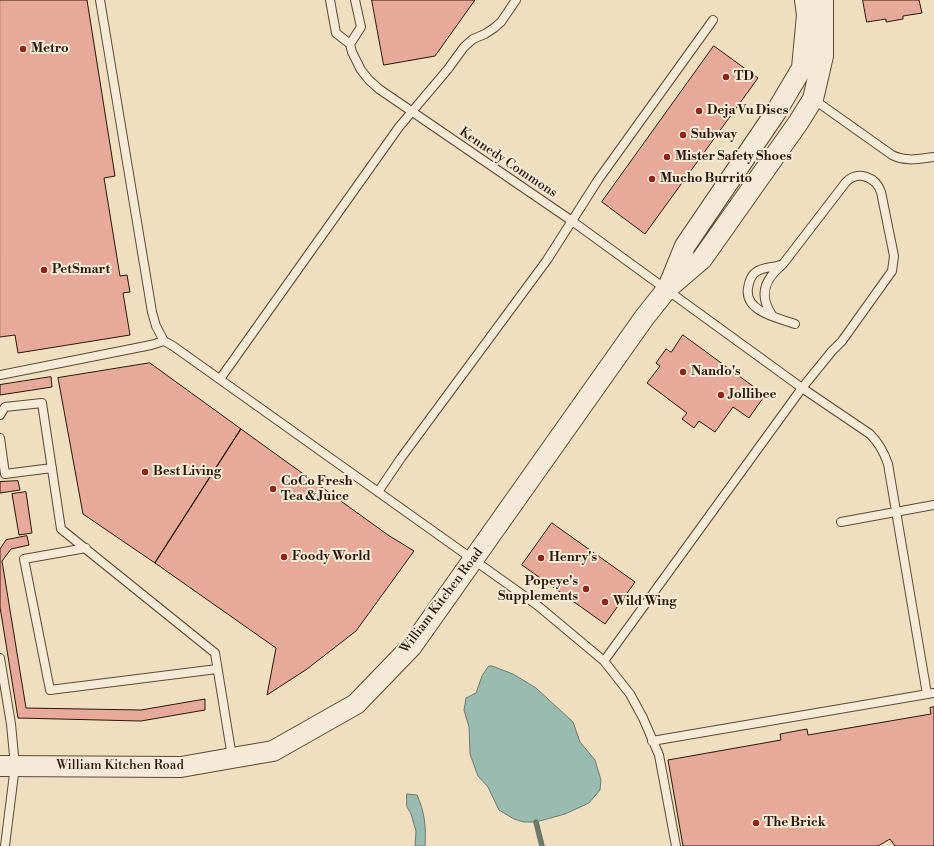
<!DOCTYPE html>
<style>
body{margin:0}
canvas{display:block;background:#f0dec0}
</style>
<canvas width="934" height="846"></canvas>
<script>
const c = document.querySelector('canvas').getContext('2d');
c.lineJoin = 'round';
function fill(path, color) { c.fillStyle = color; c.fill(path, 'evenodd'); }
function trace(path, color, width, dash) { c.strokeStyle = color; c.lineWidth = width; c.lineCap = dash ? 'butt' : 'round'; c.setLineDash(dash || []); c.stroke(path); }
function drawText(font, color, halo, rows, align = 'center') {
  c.font = font + ' "Libre Bodoni",serif'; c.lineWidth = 4; c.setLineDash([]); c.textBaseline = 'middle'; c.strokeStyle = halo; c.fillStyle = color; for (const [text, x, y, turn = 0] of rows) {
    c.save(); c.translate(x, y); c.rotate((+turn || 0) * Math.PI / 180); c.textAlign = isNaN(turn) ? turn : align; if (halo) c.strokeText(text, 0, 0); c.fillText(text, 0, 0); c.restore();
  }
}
const water = new Path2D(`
 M489,666H492L513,674L536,688L573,722L580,742L595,760L601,780L600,790L589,803L565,814L536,822H524L514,819L499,810L488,787L478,776L470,754L469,727L464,710L466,698L476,693L482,676Z
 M407,794L417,795C425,813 426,826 425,846H415L416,831L411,814L407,807Z`);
fill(water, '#9abcb0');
trace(water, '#6d7a6b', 1);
trace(new Path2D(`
 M536,822L542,846`), '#6d7a6b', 5.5);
const building = new Path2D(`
 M0,0H87L115,176L104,178L120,276L127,275L130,292L123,293L130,335L18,353L15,335L0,337Z
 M372,0H475L435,56L384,65Z
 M863,0H919L922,13L903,16V19L886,22V19L867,22Z
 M714,46L758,78L645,234L602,202Z
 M683,335L765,395L749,418L733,407L715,432L699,421L694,428L682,419L687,413L647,383L660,366L656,363L666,349L671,352Z
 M150,363L241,429L155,563L83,514L58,378Z
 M51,377L52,387L0,395V385Z
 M241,429L388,535L414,551L356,631L307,669L267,695L276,648L155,563Z
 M18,481L20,490L0,493V482Z
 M26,492L32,533L19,535L12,494Z
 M552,523L635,582L605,624L522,565Z
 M27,536L29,545L11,549L2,561L26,708L141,710L205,699V710L141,721L18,718L0,607V549L6,540Z
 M934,707V846H895L890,839L878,846H683L668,760L781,740L780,734L807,729L808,735L931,714L930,708Z`);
fill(building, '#e7aa9a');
trace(building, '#291704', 1);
const service = new Path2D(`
 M100,0L152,312L156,326L164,341L173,346L537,605L604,661L630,694L643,718L659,755L676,846
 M330,0L336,33L350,44L352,52L361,70L369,80L379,89L572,221L802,388L870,434C879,443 884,452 888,464L927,694
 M350,44L361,27L355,0
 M813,99L892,155C906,162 918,159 934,157
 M772,315C759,296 764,280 781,266
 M0,375L151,345L164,341
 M220,379L399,127L448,69L464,47L473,39L485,34L494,28L501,22L516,0
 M0,415L5,407L42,403L61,529L215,653L232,757
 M0,438L5,474L52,468
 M378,492L401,458L547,260L598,180L713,20
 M841,522L934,505
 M86,548L24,559L50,690L217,669
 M0,658L11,724L15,766L5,846
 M604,661L802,388L832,351L842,341L892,271L894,256L881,192C876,177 858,170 846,182L783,264C775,268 764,266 756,272C751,275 749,282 748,288C744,312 779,318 795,324
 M652,741L934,693`);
const tertiary = new Path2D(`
 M669,285L685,246L776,112L802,68L807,15L805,0
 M0,766L181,767L232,758L273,751L356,704L412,646L644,318L667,289L702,259L798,123L813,99L823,56V0`);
trace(service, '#5b4933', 10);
trace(tertiary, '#5b4933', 22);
trace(service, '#f5ead6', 8);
trace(tertiary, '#f5ead6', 20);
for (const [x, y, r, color] of [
 [23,49,4,"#8f2418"],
 [726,77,4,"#8f2418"],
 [699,111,4,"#8f2418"],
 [683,135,4,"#8f2418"],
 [667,157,4,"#8f2418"],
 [652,179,4,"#8f2418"],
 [44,270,4,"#8f2418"],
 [683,372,4,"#8f2418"],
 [721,395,4,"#8f2418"],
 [145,472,4,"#8f2418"],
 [273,489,4,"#8f2418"],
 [284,557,4,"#8f2418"],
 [541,558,4,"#8f2418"],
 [586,589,4,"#8f2418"],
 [605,602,4,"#8f2418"],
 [756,823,4,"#8f2418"]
]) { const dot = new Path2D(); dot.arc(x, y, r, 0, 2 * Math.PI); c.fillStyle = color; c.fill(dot); trace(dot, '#f5ead6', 1.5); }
drawText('bold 13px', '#291704', '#f5ead6', [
 ["Metro",31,49],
 ["TD",734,77],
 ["Deja Vu Discs",707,111],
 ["Subway",691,135],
 ["Mister Safety Shoes",675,157],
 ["Mucho Burrito",660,179],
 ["PetSmart",52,270],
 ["Nando's",691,372],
 ["Jollibee",729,395],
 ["Best Living",153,472],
 ["CoCo Fresh",281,482],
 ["Tea & Juice",281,497],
 ["Foody World",292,557],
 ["Henry's",549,558],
 ["Popeye's",578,582,"right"],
 ["Supplements",578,597,"right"],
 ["Wild Wing",613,602],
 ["The Brick",764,823]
], 'left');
drawText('13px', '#291704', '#f5ead6', [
 ["Kennedy Commons",508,163,34],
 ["William Kitchen Road",442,601,-53],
 ["William Kitchen Road",120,766]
]);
</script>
